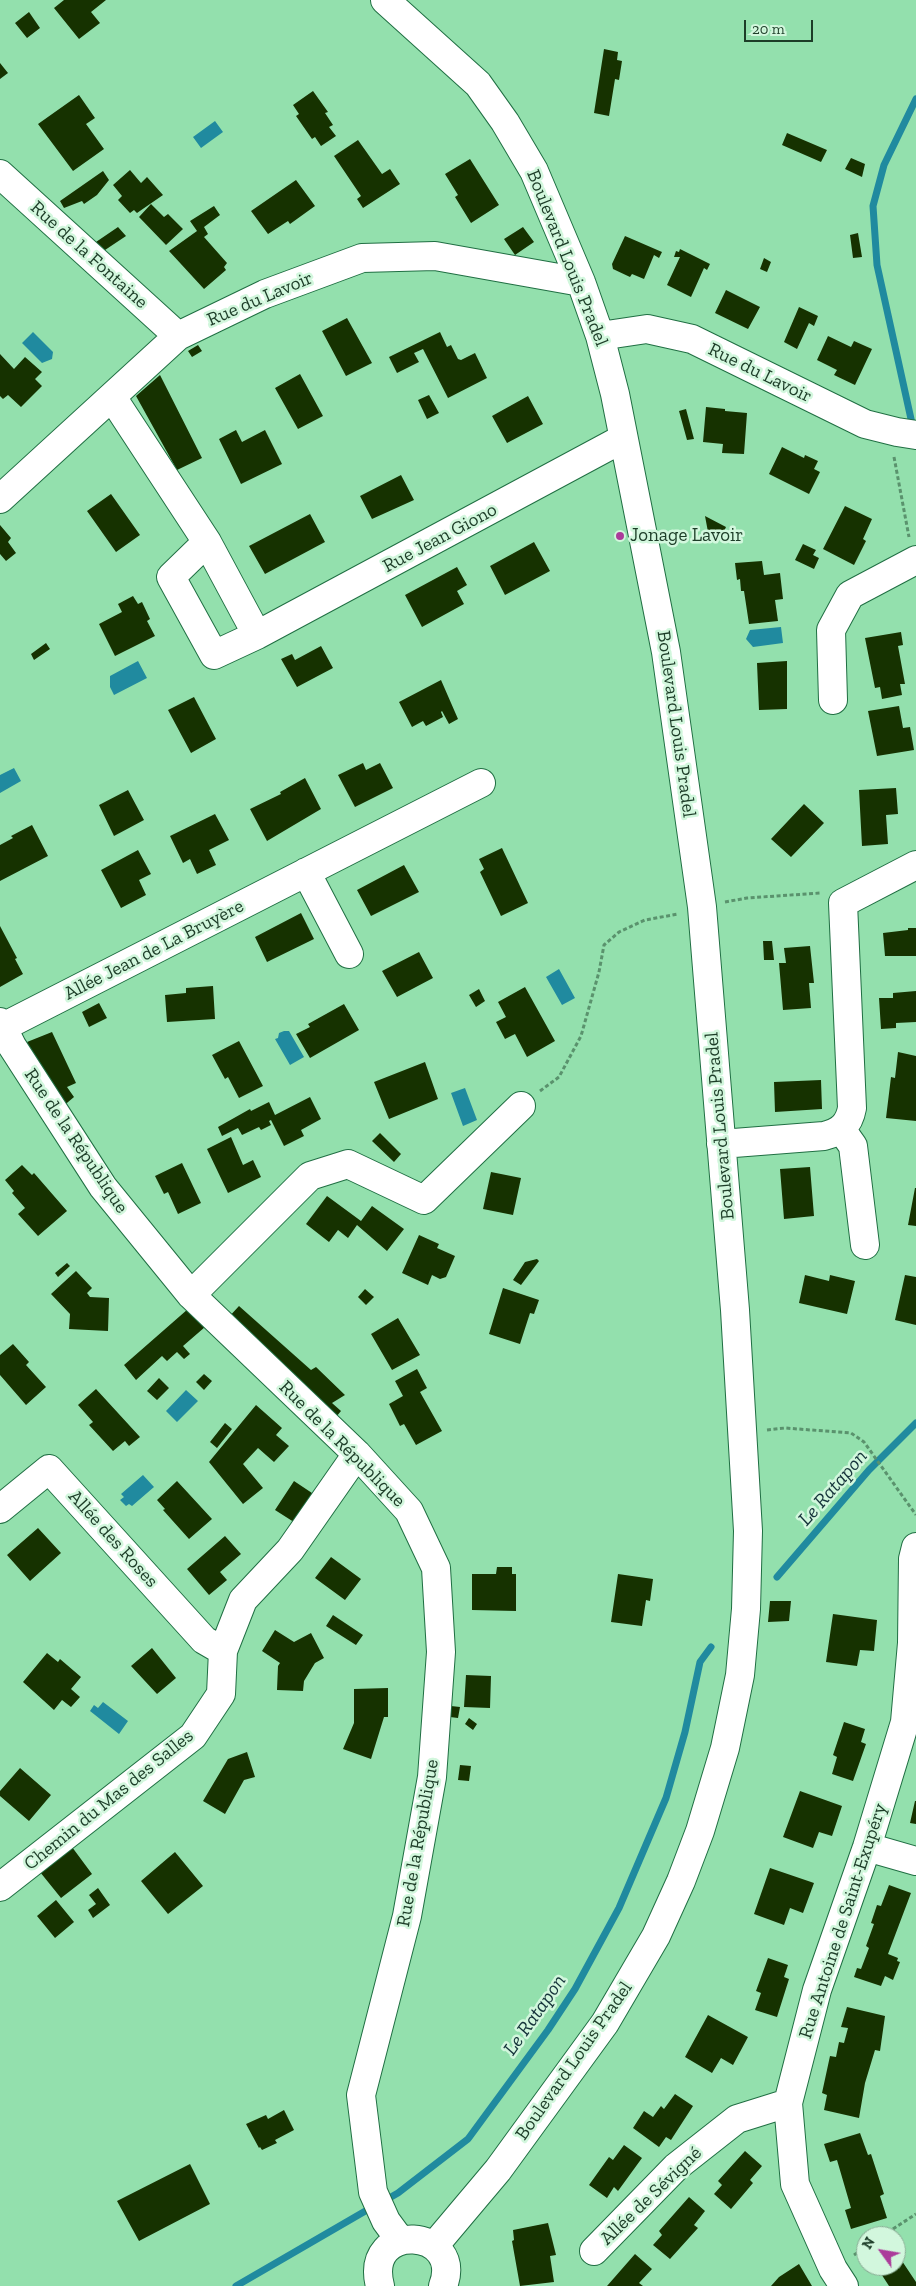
<!DOCTYPE html>
<meta charset="utf-8">
<style>
body{margin:0}
#map{position:relative;width:916px;height:2286px;overflow:hidden;background:#93e0ad;font-family:"Zilla Slab",serif}
canvas{display:block}
.north{position:absolute;left:856px;top:2226px;width:50px;height:50px;box-sizing:border-box;background:#d2f7dd;border:1px solid #8aad95;border-radius:50%;rotate:302deg;font-size:14px;font-weight:700;line-height:20px;text-align:center;color:#1d3d28}
.north::after{content:'';display:block;margin:auto;width:18px;height:22px;background:#ab3c9a;clip-path:polygon(50% 0,100% 100%,50% 72%,0 100%)}
.scale{position:absolute;left:744px;top:20px;width:69px;height:22px;box-sizing:border-box;border:2px solid #1d3d28;border-top:0;padding-left:6px;font-size:15px;line-height:18px;white-space:nowrap;color:#1d3d28;-webkit-text-stroke:4px #d2f7dd;paint-order:stroke}
</style>
<div id="map">
<canvas width="916" height="2286"></canvas>
<div class="north">N</div>
<div class="scale">20 m</div>
</div>
<script>
const c = document.querySelector('canvas').getContext('2d');
c.lineJoin = 'round';
function fill(path, color) { c.fillStyle = color; c.fill(path, 'evenodd'); }
function trace(path, color, width, dash) { c.strokeStyle = color; c.lineWidth = width; c.lineCap = dash ? 'butt' : 'round'; c.setLineDash(dash || []); c.stroke(path); }
function drawText(font, color, halo, rows, align = 'center') {
  c.font = font + ' "Zilla Slab",serif'; c.lineWidth = 5; c.setLineDash([]); c.textBaseline = 'middle'; c.strokeStyle = halo; c.fillStyle = color; for (const [text, x, y, turn = 0] of rows) {
    c.save(); c.translate(x, y); c.rotate((+turn || 0) * Math.PI / 180); c.textAlign = isNaN(turn) ? turn : align; if (halo) c.strokeText(text, 0, 0); c.fillText(text, 0, 0); c.restore();
  }
}
fill(new Path2D(`
 M215,121L223,132L201,148L193,137Z
 M33,332L53,352L52,359L42,363L22,343Z
 M781,627L783,643L753,647L746,639L750,630Z
 M138,661L147,678L114,695L110,687V676Z
 M14,768L21,781L0,793V775Z
 M559,969L575,998L562,1005L546,977Z
 M284,1031H289L304,1057L290,1065L275,1039L278,1038L279,1033Z
 M465,1088L477,1120L463,1126L451,1093Z
 M186,1390L198,1401L177,1422L166,1411Z
 M143,1475L154,1487L132,1506L129,1504L126,1506L120,1500L124,1497L121,1494Z
 M103,1702L128,1721L119,1734L90,1711L94,1705L98,1708Z`), '#208a9f');
trace(new Path2D(`
 M913,428L877,265L873,206L884,165L916,99
 M777,1577L869,1470L916,1423
 M384,2201L398,2193L468,2139L548,2030L575,1989L619,1908L666,1798L685,1732L700,1662L711,1647
 M236,2286L374,2206`), '#208a9f', 7);
fill(new Path2D(`
 M64,0H106L91,12L100,23L79,39L54,8Z
 M29,12L40,28L27,38L15,23Z
 M604,49L618,52L617,60L622,61L619,80L615,79L609,116L594,113Z
 M0,63L8,73L0,79Z
 M313,91L328,112L325,113L333,125L329,127L336,136L321,146L315,137L312,139L296,116L299,114L293,105Z
 M79,95L95,118L86,124L104,149L73,171L38,124Z
 M787,133L827,150L821,162L782,145Z
 M358,140L382,174L390,169L400,184L363,208L357,199L361,196L334,156Z
 M851,158L865,164L862,177L845,169Z
 M470,159L499,205L471,223L455,197L458,195L445,174Z
 M130,170L141,183L147,177L163,195L137,213L134,210L130,213L118,200L122,196L113,185Z
 M103,171L109,180L97,195L84,204L82,201L64,208L60,201Z
 M296,180L315,206L290,224L288,221L268,234L251,211Z
 M151,204L164,217L168,214L183,229L166,245L139,217Z
 M214,206L220,215L204,227L208,234L204,237L227,263L224,267L226,270L204,289L169,251L197,231L190,221Z
 M118,227L126,236L105,250L96,242Z
 M523,227L534,242L515,255L504,239Z
 M858,233L862,257L853,258L850,235Z
 M625,236L662,252L659,258L654,255L644,279L632,274L630,277L613,269L612,264Z
 M680,249L710,264L707,270L704,268L691,297L667,285L680,257H674L676,251L679,252Z
 M764,258L771,262L767,272L760,269Z
 M726,290L760,307L748,329L715,313Z
 M799,307L818,316L814,326L809,323L797,349L784,342Z
 M347,318L372,363L346,376L322,331Z
 M440,332L447,347L451,345L458,359L461,360L475,353L487,378L448,398L423,349L414,353L419,362L397,373L389,357Z
 M828,336L851,347L854,341L872,349L855,385L834,375L837,370L817,360Z
 M198,345L202,351L192,357L188,351Z
 M0,354L14,369L25,357L42,372L35,379L42,386L21,407L8,395L3,399L0,396Z
 M300,374L323,416L298,429L275,388Z
 M160,375L202,458L177,470L136,396Z
 M429,395L439,413L427,419L418,400Z
 M528,396L543,424L507,443L492,416Z
 M706,407L725,409V411L747,413L744,454L722,453L723,444L703,442Z
 M686,409L694,439L687,440L679,411Z
 M236,430L242,442L265,430L282,464L241,484L219,439Z
 M782,447L804,458L805,455L818,461L814,469L820,472L809,494L769,474Z
 M401,475L414,500L372,519L360,496Z
 M111,494L140,535L116,552L87,511Z
 M845,506L872,519L863,539L866,541L854,565L823,549Z
 M310,514L325,542L265,574L249,546Z
 M705,516L726,527L721,538L708,532Z
 M0,525L11,538L8,542L16,553L6,561L0,554Z
 M534,542L550,571L505,595L490,566Z
 M803,544L816,550L813,555L819,558L814,569L795,560Z
 M762,561L764,575L780,573L783,599L775,600L778,621L749,624L744,591H741L740,579L737,580L735,563Z
 M457,567L467,585L457,591L464,604L422,627L405,595Z
 M133,596L138,604L142,602L150,619L147,621L155,636L115,656L99,624L122,612L118,604Z
 M901,632L903,645L898,646L905,684H900L902,695L882,699L880,687L875,688L865,638Z
 M46,643L50,649L34,660L31,654Z
 M321,646L333,668L297,687L281,659L292,654L295,660Z
 M787,661V709L759,710L757,663Z
 M441,680L458,719L449,724L442,711L441,712L443,717L426,726L423,721L412,727L399,702Z
 M194,697L216,739L191,753L168,710Z
 M899,706L903,728L910,727L914,750L877,756L868,711Z
 M363,763L366,770L380,763L393,788L355,807L338,775Z
 M305,778L321,809L267,841L250,809L281,794L280,792Z
 M896,788L898,814L886,815L888,844L862,846L859,790Z
 M128,790L144,820L114,836L99,805Z
 M804,804L824,823L791,857L771,839Z
 M215,814L229,840L209,850L216,865L197,874L190,859L183,863L170,836Z
 M32,825L48,856L0,881V845L13,838L11,836Z
 M502,848L528,903L501,916L480,872L484,869L479,859Z
 M138,850L151,874L139,880L146,895L121,908L101,870Z
 M404,865L419,892L371,916L357,890Z
 M301,913L314,939L267,962L255,937Z
 M0,926L17,958L15,959L23,974L0,987Z
 M908,928H916V956H885L883,933L908,930Z
 M763,941H772L774,960H764Z
 M810,946L814,983H809L811,1008L783,1010L779,963H786L784,948Z
 M419,952L433,978L397,997L382,971Z
 M213,986L215,1019L167,1022L165,995L186,993V988Z
 M525,987L555,1041L527,1057L515,1034L505,1039L496,1022L506,1017L498,1002Z
 M479,989L485,1001L476,1007L469,995Z
 M916,991V1022L896,1023V1028L881,1029L879,998H893V993Z
 M99,1003L107,1018L89,1027L82,1012Z
 M344,1004L359,1030L310,1058L296,1034L310,1027L308,1024Z
 M52,1032L76,1083L67,1087L74,1097L61,1108L27,1042Z
 M239,1041L263,1086L239,1098L228,1077L225,1079L212,1055Z
 M898,1052L916,1056V1121L886,1118L891,1077L895,1078Z
 M425,1062L438,1099L389,1119L374,1082Z
 M821,1080L822,1109L775,1112L774,1082Z
 M310,1097L321,1119L301,1130L304,1136L284,1146L271,1120L269,1121L271,1125L261,1130L259,1127L242,1135L238,1128L222,1136L218,1127L250,1109L251,1111L269,1102L275,1115Z
 M380,1133L401,1154L394,1162L372,1141Z
 M231,1137L243,1165L253,1160L261,1177L228,1193L207,1149Z
 M182,1163L201,1203L178,1214L168,1192L164,1194L155,1176Z
 M22,1165L32,1175L34,1173L67,1211L38,1236L18,1214L25,1208L12,1193L14,1191L5,1180Z
 M810,1167L814,1216L784,1219L780,1169Z
 M491,1172L521,1178L513,1215L483,1209Z
 M915,1188H916V1226L908,1225Z
 M327,1196L361,1221L372,1206L404,1229L387,1251L357,1225L348,1238L338,1230L329,1242L306,1224Z
 M419,1235L439,1244L437,1248L455,1256L446,1277L440,1279L432,1275L428,1285L402,1273Z
 M537,1259L539,1261L521,1285L513,1280L525,1262Z
 M67,1263L70,1266L58,1277L55,1273Z
 M76,1271L92,1288L87,1293L90,1297L109,1298L108,1331L69,1329L70,1314L51,1294Z
 M805,1275L829,1281L830,1275L855,1281L847,1314L799,1303Z
 M905,1275L916,1277V1325L895,1320Z
 M503,1288L539,1300L534,1314L530,1313L520,1344L489,1334Z
 M365,1289L374,1297L366,1305L358,1297Z
 M239,1306L311,1370L316,1367L345,1395L332,1403L341,1411L336,1417L227,1319Z
 M188,1309L205,1327L183,1346L190,1354L184,1359L177,1352L167,1361L162,1356L136,1380L124,1365Z
 M398,1318L420,1355L392,1370L371,1334Z
 M13,1344L29,1362L26,1365L46,1387L26,1405L0,1375V1355Z
 M417,1369L427,1388L420,1392L442,1431L416,1445L404,1424L400,1426L389,1404L403,1396L395,1381Z
 M204,1374L212,1381L204,1390L196,1382Z
 M159,1378L169,1388L157,1400L147,1391Z
 M96,1389L140,1437L129,1446L125,1441L113,1451L89,1425L93,1422L78,1405Z
 M256,1405L282,1428L276,1435L289,1446L274,1462L258,1448L243,1464L263,1488L243,1504L209,1462Z
 M225,1423L232,1429L217,1448L210,1442Z
 M177,1481L212,1519L189,1539L163,1510L165,1509L157,1500Z
 M294,1481L315,1495L297,1524L275,1510Z
 M38,1528L61,1553L30,1581L7,1555Z
 M225,1536L241,1554L220,1572L227,1580L209,1595L187,1569Z
 M331,1557L361,1579L345,1600L315,1578Z
 M497,1567H512V1574H516V1611L472,1610V1574H496Z
 M618,1574L653,1579L650,1601L646,1600L642,1626L611,1622Z
 M770,1601H791L789,1621L768,1622Z
 M833,1614L877,1620L874,1651L860,1650L857,1666L826,1662Z
 M333,1615L363,1635L356,1645L326,1626Z
 M275,1630L294,1642L311,1633L324,1658L315,1663L304,1681L303,1691L277,1690L278,1666L280,1663L262,1651Z
 M152,1648L176,1678L157,1694L131,1666Z
 M47,1653L58,1662L60,1659L81,1677L71,1689L80,1697L71,1707L62,1700L54,1710L23,1682Z
 M466,1675L491,1676L490,1708L464,1707Z
 M388,1688V1717H384L371,1759L343,1749L354,1723V1689Z
 M451,1706L460,1707L458,1718L450,1717Z
 M469,1718L477,1724L473,1730L465,1724Z
 M844,1722L865,1729L861,1742L866,1744L853,1781L832,1774L837,1757L833,1755Z
 M247,1752L255,1777L244,1780L225,1814L203,1801L228,1759Z
 M460,1765L471,1766L469,1781L458,1780Z
 M20,1768L51,1795L29,1821L0,1796V1791Z
 M800,1791L842,1806L832,1836L819,1832L813,1848L783,1837Z
 M915,1801H916V1824L910,1823Z
 M72,1847L92,1874L61,1898L40,1872Z
 M175,1852L203,1886L168,1914L141,1881Z
 M770,1868L814,1883L803,1913L790,1908L784,1925L754,1914Z
 M889,1885L911,1893L888,1954L898,1958L897,1961L900,1962L893,1980L885,1976L881,1986L854,1977L857,1968L861,1969L869,1948L866,1946L874,1924L871,1923L877,1905L881,1906Z
 M98,1888L110,1905L93,1918L88,1910L96,1904L89,1895Z
 M56,1900L74,1922L55,1938L37,1916Z
 M768,1958L788,1965L784,1977L789,1979L777,2017L755,2010L761,1993L756,1991Z
 M847,2007L885,2016L880,2051L875,2050L865,2083L859,2118L824,2110L827,2095L822,2093L830,2056L836,2057L839,2042L844,2043L848,2028L841,2027Z
 M708,2015L748,2037L733,2065L721,2058L712,2073L685,2057Z
 M675,2094L693,2106L671,2140L666,2137L659,2147L633,2128L644,2111L653,2117L661,2106L664,2109Z
 M284,2110L294,2130L275,2140L277,2143L262,2150L260,2147L259,2148L246,2124L266,2115L268,2119Z
 M860,2133L868,2155L871,2154L884,2194L880,2196L887,2218L851,2229L845,2210L851,2208L837,2160L830,2162L824,2144Z
 M624,2145L642,2158L618,2191L614,2187L607,2198L589,2185L609,2157L613,2160Z
 M745,2151L762,2166L750,2180L753,2183L731,2209L714,2194L722,2185L718,2181Z
 M190,2164L210,2204L139,2241L117,2201Z
 M689,2197L705,2211L694,2225L698,2228L670,2259L653,2245L662,2235L659,2231Z
 M548,2223L556,2255L550,2256L554,2282L520,2286L512,2241L514,2240L513,2230Z
 M896,2252L916,2282V2286H889L876,2266H896Z
 M635,2254L652,2269L639,2283L643,2286H607Z
 M799,2264L812,2286H771L779,2277Z`), '#163200');
const minor = new Path2D(`
 M385,0L478,84L505,122L534,171L581,282L600,336L615,394L666,652L702,907L735,1310L748,1531L746,1609L740,1675L725,1748L700,1831L681,1881L656,1936L605,2023L498,2170L434,2246
 M0,174L178,336
 M600,336L647,329L692,339L865,424L897,432L916,435
 M112,397L207,542L257,635L622,439
 M0,499L178,336L265,294L362,258L435,256L581,282
 M207,542L171,577L214,655L257,635
 M833,700L831,630L850,595L916,560
 M306,872L349,954
 M0,1022L12,1046L103,1187L191,1295L357,1454L409,1511L436,1568L441,1652L432,1777L407,1916L361,2095L373,2192L386,2221L400,2240
 M3,1027L481,783
 M841,1129L853,1146L865,1245
 M721,1144L824,1136C840,1132 849,1125 852,1108L843,903L916,865
 M191,1295L310,1176L348,1164L424,1200L521,1106
 M0,1509L49,1469L204,1640L223,1651
 M867,1847L916,1861
 M0,1887L193,1736L221,1694L223,1651L243,1600L290,1550L357,1454
 M594,2251L676,2167L737,2119L788,2103
 M380,2286C363,2220 465,2228 443,2286
 M844,2286L833,2269L795,2184L788,2103L817,1990L867,1847L905,1722L912,1643L913,1559L916,1547`);
trace(minor, '#206f43', 30);
trace(new Path2D(`
 M894,457L909,537
 M725,902L747,898L821,893
 M540,1091L559,1077L581,1036L599,972L604,945L619,932L645,920L678,914
 M767,1430L785,1428L851,1433L864,1442L916,1515
 M882,2236L916,2214
 M854,2255L866,2247`), '#5a926d', 3, [4, 2.5]);
trace(minor, '#fff', 28);
for (const [x, y, r, color] of [
 [620,536,5,"#ab3c9a"]
]) { const dot = new Path2D(); dot.arc(x, y, r, 0, 2 * Math.PI); c.fillStyle = color; c.fill(dot); trace(dot, '#d2f7dd', 2); }
drawText('19px', '#1d3d28', '#d2f7dd', [
 ["Rue de la Fontaine",89,255,42],
 ["Boulevard Louis Pradel",567,258,68],
 ["Rue du Lavoir",260,299,-23],
 ["Rue du Lavoir",760,373,26],
 ["Rue Jean Giono",440,538,-28],
 ["Boulevard Louis Pradel",676,724,82],
 ["Allée Jean de La Bruyère",154,950,-27],
 ["Boulevard Louis Pradel",720,1126,-95],
 ["Rue de la République",76,1141,56],
 ["Rue de la République",342,1444,45],
 ["Allée des Roses",113,1539,48],
 ["Chemin du Mas des Salles",109,1800,-39],
 ["Rue de la République",418,1843,-80],
 ["Rue Antoine de Saint-Exupéry",843,1921,-72],
 ["Boulevard Louis Pradel",574,2061,-55],
 ["Allée de Sévigné",651,2196,-44]
]);
drawText('19px', '#1d3d28', '#d2f7dd', [
 ["Jonage Lavoir",630,536]
], 'left');
drawText('italic 20px', '#15333a', '#d2f7dd', [
 ["Le Ratapon",833,1488,-49],
 ["Le Ratapon",535,2015,-55]
]);
</script>
